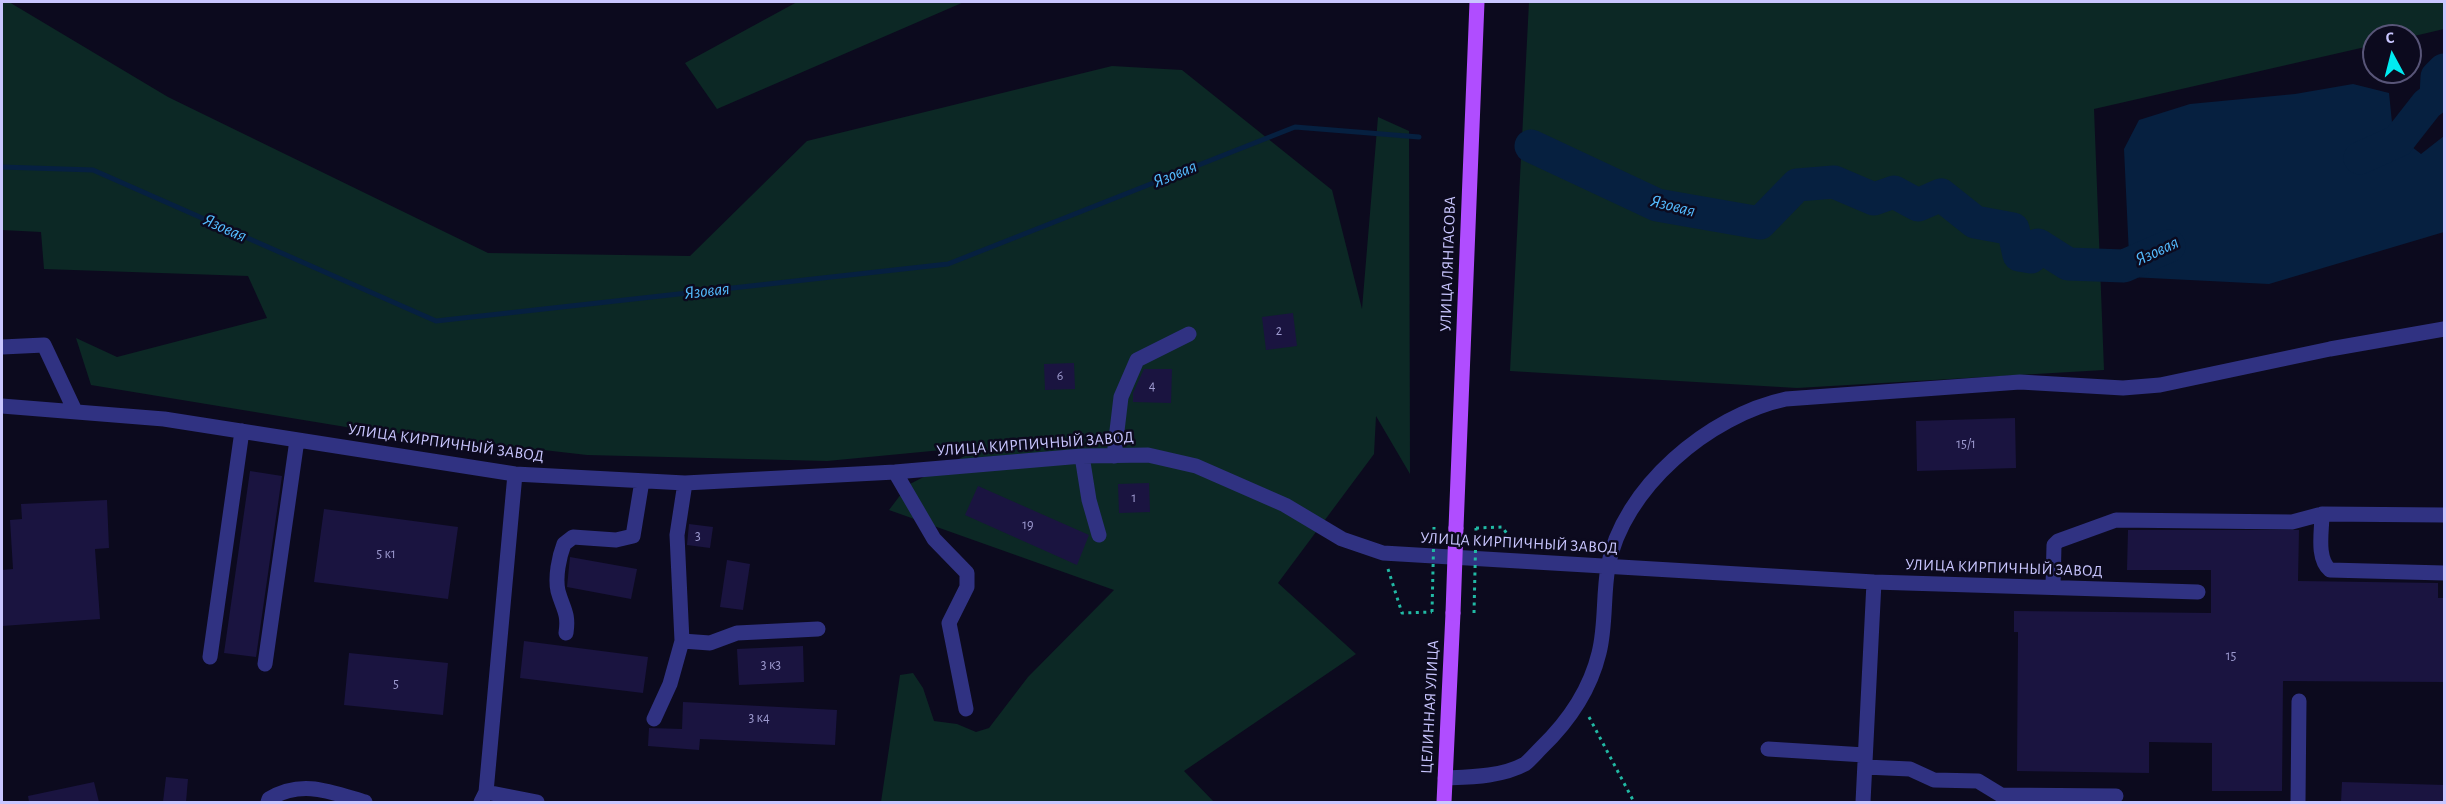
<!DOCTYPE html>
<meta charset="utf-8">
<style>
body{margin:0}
#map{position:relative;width:2446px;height:804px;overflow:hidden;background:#0c0a1e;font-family:"Alegreya Sans",sans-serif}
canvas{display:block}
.frame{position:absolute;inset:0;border:3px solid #c9c6ff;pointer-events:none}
.north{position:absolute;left:2362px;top:24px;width:60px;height:60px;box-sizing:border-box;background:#0c0a1e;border:2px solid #585578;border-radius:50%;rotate:353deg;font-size:16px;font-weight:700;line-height:24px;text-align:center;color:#c9c6ff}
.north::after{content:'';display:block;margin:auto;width:21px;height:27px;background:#00ebf1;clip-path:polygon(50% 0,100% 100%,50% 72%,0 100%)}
</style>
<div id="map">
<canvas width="2446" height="804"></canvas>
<div class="frame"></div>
<div class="north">С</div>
</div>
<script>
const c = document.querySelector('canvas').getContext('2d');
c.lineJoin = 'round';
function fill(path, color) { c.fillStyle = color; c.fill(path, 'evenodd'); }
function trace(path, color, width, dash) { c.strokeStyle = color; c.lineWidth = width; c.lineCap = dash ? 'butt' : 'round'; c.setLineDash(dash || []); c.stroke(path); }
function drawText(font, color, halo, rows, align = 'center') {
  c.font = font + ' "Alegreya Sans",sans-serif'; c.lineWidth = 5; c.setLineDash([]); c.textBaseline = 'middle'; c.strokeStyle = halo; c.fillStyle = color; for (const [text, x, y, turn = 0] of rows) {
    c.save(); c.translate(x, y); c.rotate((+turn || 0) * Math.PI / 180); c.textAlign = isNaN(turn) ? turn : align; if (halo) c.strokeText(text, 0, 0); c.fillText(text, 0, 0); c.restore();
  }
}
fill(new Path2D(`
 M2,2H9L168,97L488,253L690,256L807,141L1112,66L1182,70L1332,190L1362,309L1378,117L1409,131L1410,474L1376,416L1374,454L1278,583L1356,654L1184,771L1214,802H881L900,675L913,673L923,688L934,721L957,724L976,732L989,728L1028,677L1114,590L889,510L908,485L984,446L827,461L587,455L352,428L91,385L76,338L117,357L267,318L248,276L44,269L41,232L2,230Z
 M797,2H964L717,109L685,63Z
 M1529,2H2444V29L2410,37L2374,36V45L2094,109L2104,370L1797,388L1510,371Z`), '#0c2825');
fill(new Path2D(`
 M2353,84L2389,93L2393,132L2421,154L2444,136V232L2269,284L2130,277L2124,149L2139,120L2190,104L2295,94Z`), '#062040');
trace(new Path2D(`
 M2,167L93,170L436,321L948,264L1295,127L1419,137`), '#062040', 5);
trace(new Path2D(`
 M1531,146L1657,205L1760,223L1797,185L1834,182L1874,199L1894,192L1918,205L1941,195L1975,222L2013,229L2019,255L2031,257L2038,245L2068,264L2124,266L2169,246
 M2360,158L2398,141L2427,104L2436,97L2437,77L2444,70`), '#062040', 33);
fill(new Path2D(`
 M1293,313L1297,346L1266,350L1262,317Z
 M1074,363L1075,389L1045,390L1044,364Z
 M1144,369H1172L1171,403L1133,402V393Z
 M2015,418L2016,468L1917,471L1916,421Z
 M250,471L282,476L256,657L224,653Z
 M1149,483L1150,512L1119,513L1118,484Z
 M978,486L1089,535L1077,565L965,515Z
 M107,500L109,548L95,549L100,619L2,626V570L13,569L10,520L22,519L21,504Z
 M324,509L458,527L448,599L314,582Z
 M689,524L713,527L710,548L687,545Z
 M2128,530H2299L2298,581L2438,583V598H2445V682L2283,681L2282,791H2212V743L2149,742V773L2017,771L2018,632H2014V611L2211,613V570H2127Z
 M570,557L637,569L631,599L567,587Z
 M727,560L750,564L743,610L720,607Z
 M524,641L648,657L643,693L520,678Z
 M803,646L804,682L739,685L737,649Z
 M349,653L448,663L443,715L344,705Z
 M683,702L837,710L835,745L700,739L699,750L648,746L649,728L682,729Z
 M166,777L188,779L186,802H163Z
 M94,782L99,802H29L28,796Z
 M2342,782L2445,785V802H2341Z`), '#1a1440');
trace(new Path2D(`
 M1476,528L1502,527L1514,543
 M1388,569L1402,613L1432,612
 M1589,717L1634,802`), '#21b9a4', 3, [3, 4.5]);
trace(new Path2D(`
 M2,347L44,345L75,411
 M2,406L164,419L515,474L685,483L895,472L1082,456L1148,455L1196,466L1285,505L1342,539L1383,553L1874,582L2198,592
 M1082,456L1089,500L1099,535
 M1114,456L1121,397L1137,360L1189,334
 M895,472L934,539L967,573V587L949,623L966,709
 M685,483L677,535L682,641L710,643L737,633L818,629
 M2322,514C2322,531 2316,558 2330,570L2444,573
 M2053,587L2054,545L2058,541L2116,520L2292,522L2322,514L2444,515
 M566,633C569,613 563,609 558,591C555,577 559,557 564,544L573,537L616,540L633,536L642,481
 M210,657L242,431
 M265,664L297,440
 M654,719L670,684L682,641
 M1768,749L1865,755
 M1865,767L1910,769L1934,780L1978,781L2001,795L2116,796
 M1445,778C1470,777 1501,777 1525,764C1530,760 1536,753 1541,748C1568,722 1590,690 1599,653C1606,626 1603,595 1608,567C1622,488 1710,415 1786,399L2020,382L2123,388L2160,385L2330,349L2444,329
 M486,792L537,802
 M268,802L269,799C302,779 331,792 365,802
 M481,802L486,792L515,474
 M1863,802L1874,582
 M2298,802L2299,701`), '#303282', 15);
trace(new Path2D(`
 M1456,528L1477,2
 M1444,802L1453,613`), '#b04dff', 15);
trace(new Path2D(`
 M1432,612L1434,527
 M1474,613L1476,528`), '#21b9a4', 3, [3, 4.5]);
trace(new Path2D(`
 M1453,613L1456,528`), '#b04dff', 15);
drawText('14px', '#9d9acf', null, [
 ["2",1279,331],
 ["6",1060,376],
 ["4",1152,386],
 ["15/1",1966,444],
 ["1",1134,498],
 ["19",1028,525],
 ["3",698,536],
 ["5 к1",386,554],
 ["15",2231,656],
 ["3 к3",771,665],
 ["5",396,684],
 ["3 к4",759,718]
]);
drawText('16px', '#c9c6ff', '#0c0a1e', [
 ["УЛИЦА ЛЯНГАСОВА",1448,264,-88],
 ["УЛИЦА КИРПИЧНЫЙ ЗАВОД",446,443,8],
 ["УЛИЦА КИРПИЧНЫЙ ЗАВОД",1035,444,-4],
 ["УЛИЦА КИРПИЧНЫЙ ЗАВОД",1519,543,3],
 ["УЛИЦА КИРПИЧНЫЙ ЗАВОД",2004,568,2],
 ["ЦЕЛИННАЯ УЛИЦА",1430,707,-87]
]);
drawText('italic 18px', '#54bcff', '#0c0a1e', [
 ["Язовая",1175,174,-22],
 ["Язовая",1673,206,14],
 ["Язовая",225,228,24],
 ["Язовая",2157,251,-25],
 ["Язовая",707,291,-6]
]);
</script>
